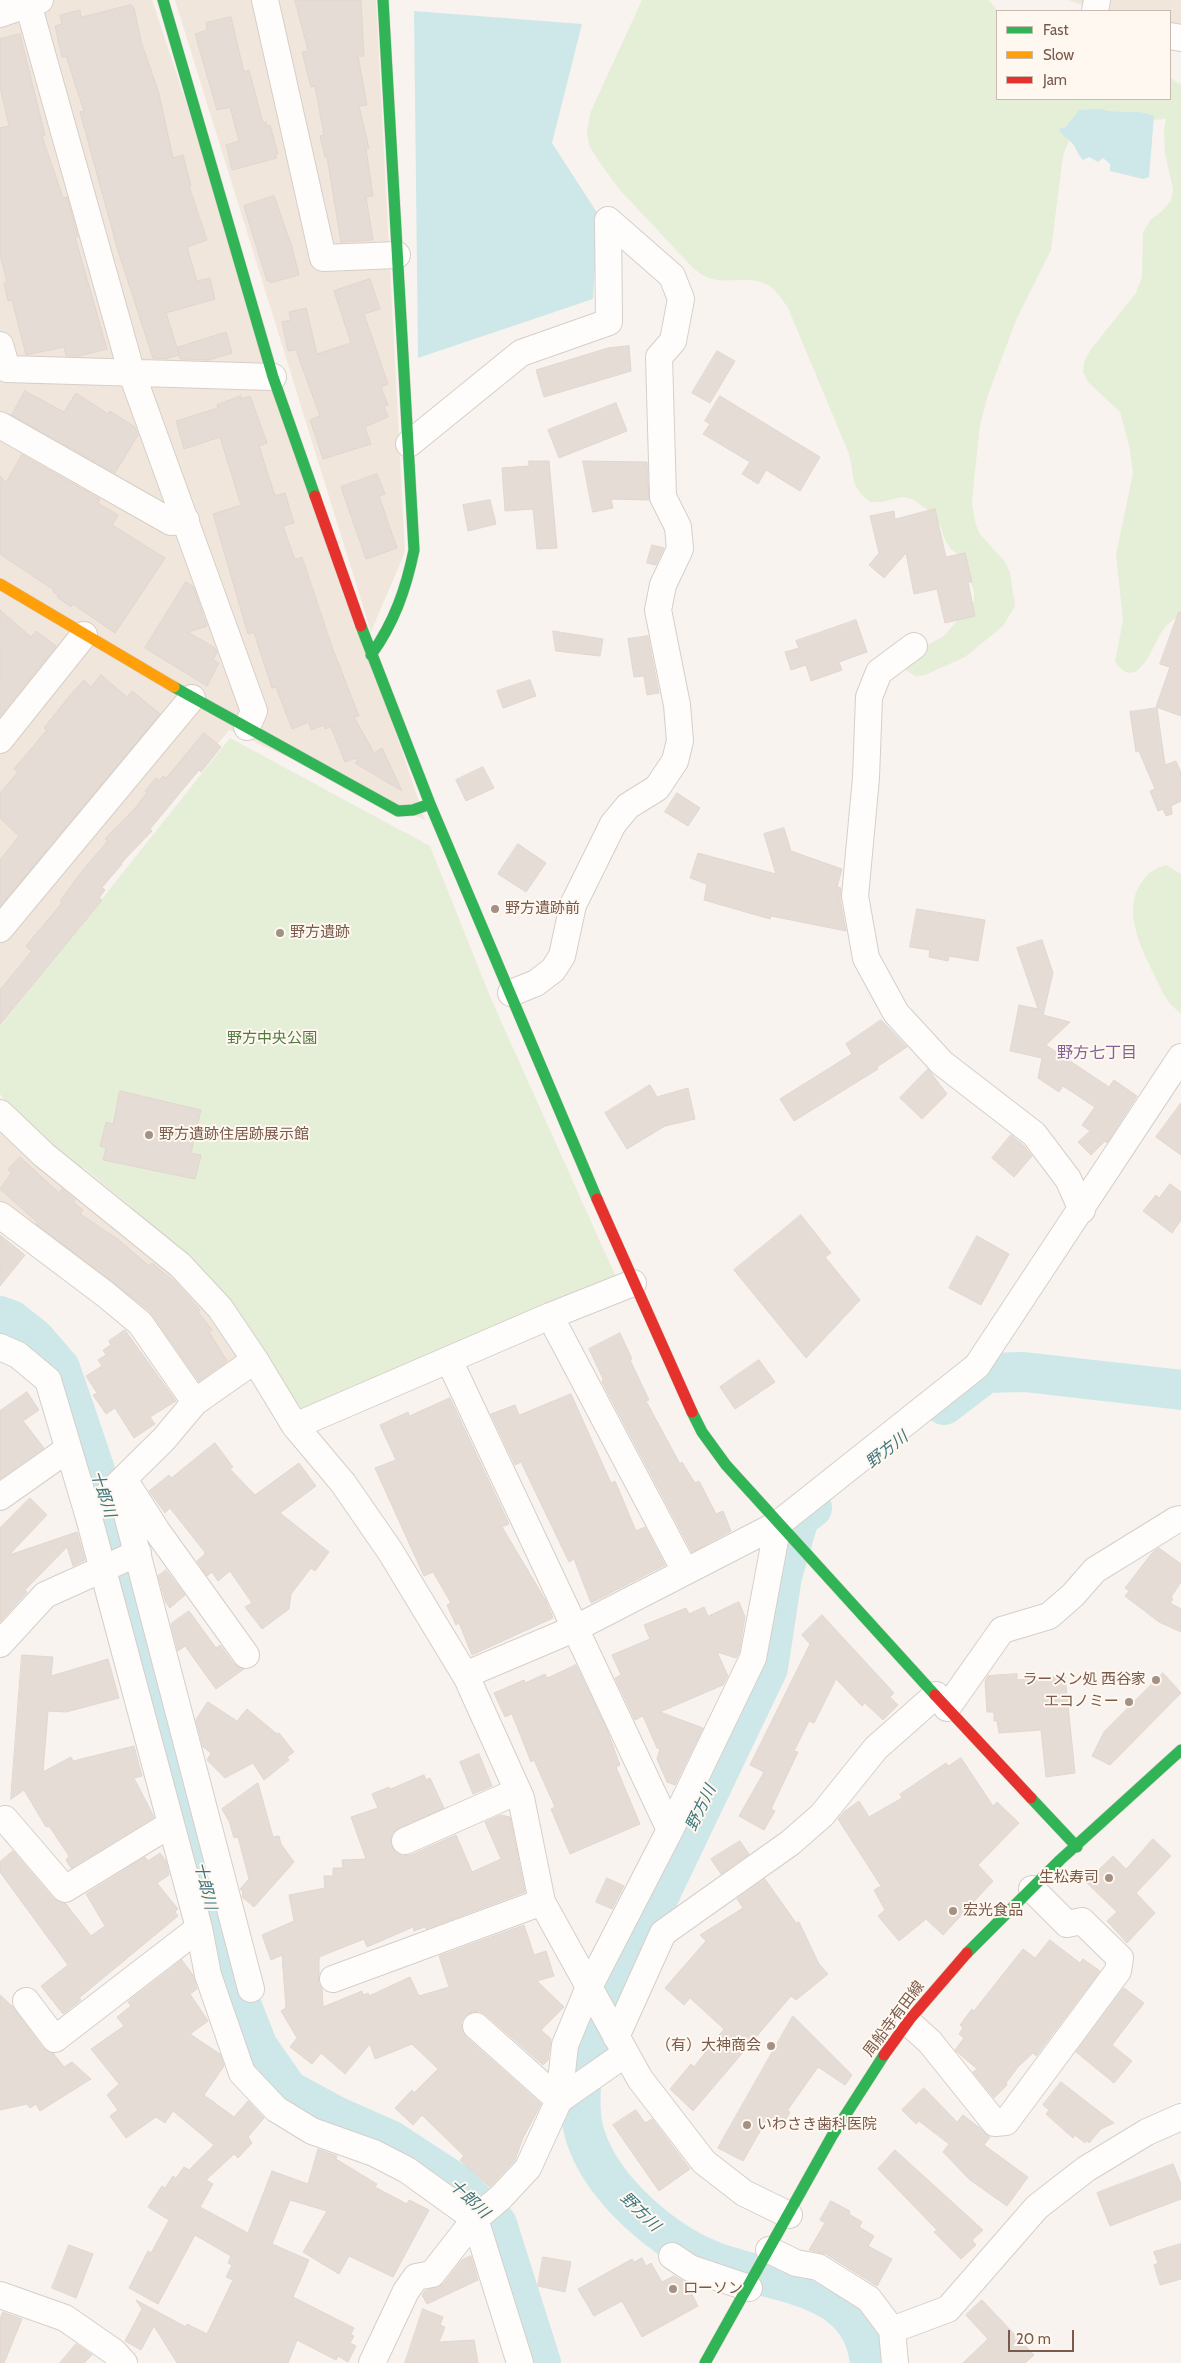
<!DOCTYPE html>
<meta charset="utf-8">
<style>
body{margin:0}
#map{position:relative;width:1181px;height:2363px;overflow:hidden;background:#f8f3ee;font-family:Cabin,sans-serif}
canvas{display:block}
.legend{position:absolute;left:996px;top:10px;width:175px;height:90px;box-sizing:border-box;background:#fff8f0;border:1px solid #c9b9ae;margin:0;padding:6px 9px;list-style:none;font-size:15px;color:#795a4b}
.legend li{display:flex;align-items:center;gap:10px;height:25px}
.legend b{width:25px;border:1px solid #c9b9ae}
.scale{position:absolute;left:1008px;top:2330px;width:66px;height:22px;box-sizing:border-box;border:2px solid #795a4b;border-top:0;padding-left:6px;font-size:15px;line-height:18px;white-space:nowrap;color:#795a4b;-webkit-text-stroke:4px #fff8f0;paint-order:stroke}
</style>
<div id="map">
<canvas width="1181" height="2363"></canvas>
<ul class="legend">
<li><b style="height:6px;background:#30b455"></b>Fast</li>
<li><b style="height:6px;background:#ff9f0a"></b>Slow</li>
<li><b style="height:6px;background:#e5322d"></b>Jam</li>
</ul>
<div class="scale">20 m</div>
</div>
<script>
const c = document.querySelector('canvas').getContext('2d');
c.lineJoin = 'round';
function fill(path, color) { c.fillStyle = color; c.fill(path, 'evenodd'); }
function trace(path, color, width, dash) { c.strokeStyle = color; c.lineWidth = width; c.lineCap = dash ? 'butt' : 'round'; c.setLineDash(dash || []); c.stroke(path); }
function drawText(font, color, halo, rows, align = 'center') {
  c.font = font + ' Cabin,"Noto Sans JP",sans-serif'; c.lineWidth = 4; c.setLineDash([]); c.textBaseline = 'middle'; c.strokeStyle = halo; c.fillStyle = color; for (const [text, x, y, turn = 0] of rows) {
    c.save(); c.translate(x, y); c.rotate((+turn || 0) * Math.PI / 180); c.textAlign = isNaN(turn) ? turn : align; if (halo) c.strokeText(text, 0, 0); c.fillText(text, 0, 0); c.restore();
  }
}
fill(new Path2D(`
 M0,0H152L425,820L229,730L0,1016Z
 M175,0H376L405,552L371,632Z
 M1069,0H1181V25L1170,23V11H1099Z
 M0,1117L167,1261L211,1315L242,1359L197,1389L151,1322L0,1202Z`), '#f1e6db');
fill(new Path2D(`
 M642,0H989L998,11L997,99H1170V77L1179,84L1181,82V615C1174,619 1168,623 1163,630C1153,643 1139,695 1115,662L1123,620L1116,555L1133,473L1130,449L1120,412L1089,383L1083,373L1084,362L1091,349L1136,293L1142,277L1143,233L1150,220L1162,211L1171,200L1173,189L1165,154L1164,129L1166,119L1080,125L1068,143L1063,156L1051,250L1016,320L988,395L980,425L974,480L972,504L976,525L980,534L1005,562L1010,572L1015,606L1003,626L965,657L925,675L915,676L901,667L926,646L944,636L974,601V592L964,560L950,548L945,540L940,525L928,510L912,499L902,497L882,502H871C847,487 856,471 847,449L788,308C783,301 778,293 771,287C751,273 726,286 706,277C702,275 697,271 693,268L619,189L600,163L589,146L587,130L591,111Z
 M230,738L430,846L491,999L616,1277L301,1409L187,1256L142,1217L136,1215L130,1206L84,1168L78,1167L76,1163L11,1111L0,1094V1027Z
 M1166,865L1181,874V1014L1170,1004L1164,995C1149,961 1116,913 1144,879C1150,871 1156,868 1166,865Z`), '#e5efd8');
fill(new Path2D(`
 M414,11L582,24L552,143L598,214L593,299L418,358Z
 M1100,109C1118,115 1137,108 1154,116L1149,177L1143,179L1110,171V164L1103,158L1098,162L1089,157L1083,160C1077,154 1077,148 1071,142C1066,137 1062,136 1059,129L1066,127L1079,110Z`), '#cee8ea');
trace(new Path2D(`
 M0,1316L11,1320L35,1339L60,1368L76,1414L112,1521L223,1958L258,2047L288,2090L336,2116L390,2140L456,2183L497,2224L541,2363
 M944,1405L986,1373L1024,1372L1181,1390
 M812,1508L799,1518L782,1576L768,1668L583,2055C582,2081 577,2110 585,2135C602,2190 667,2246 721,2264C781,2285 861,2284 870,2363`), '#cee8ea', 40);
const building = new Path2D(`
 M295,0H361L364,56H358L367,105L359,106L369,148L366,149L373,196L366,197L373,240L341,242L327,157H325L320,136L324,135L315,86L311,87L302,52L308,51Z
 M131,5L134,8L141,41L159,94L173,158L183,155L191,186H189L207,240L187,247L197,281L210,278L215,299L166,313L179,354L178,347L226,332L232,353L209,360L180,359L179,355L165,359L153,358L118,251L80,112L84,111L66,56L62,57L55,26L62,24L60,15L80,10L81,17Z
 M231,17L244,72L249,70L263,123L266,122L267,126L270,125L278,154L275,155L277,158L232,170L226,145L239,141L230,107L217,110L195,34L207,30L206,23Z
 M20,34L45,135L42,136L63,198L67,197L78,237H75L107,349L79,356H66L64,347L26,355L12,300L8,301L4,283L7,282L0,255V128L9,126L0,87V39Z
 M274,196L292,247L299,275L270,283V280L267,281L244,206Z
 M370,279L380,309L364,314L388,384L381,387L388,405L384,407L388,417L365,427L371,444L323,459L310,420L320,416L296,350L288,351L282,322L291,320L289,312L306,308L317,354L351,343L334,291Z
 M629,346L631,371L544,397L536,370L608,348Z
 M717,351L735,361L710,403L692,393Z
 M25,391L64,412L76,393L108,414L110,411L135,427L138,435L115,473L12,415Z
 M241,396V399L250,396L267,443L259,446L275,496L285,493L294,523L283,526L295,560L302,557L332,647L359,716L354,717L374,753L382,748L402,791L355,763L358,761L356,758L345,762L331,727L325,729L324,725L311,730L309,722L292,729L276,687L272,688L254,632L248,634L213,514L241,505L220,437L184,449L176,421L218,408L217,405Z
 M720,396L820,457L800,491L766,470L758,484L742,474L750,462L703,434L710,424L705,421Z
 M616,403L627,431L559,458L548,430Z
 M22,455L100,499L98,503L118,515L112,525L165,558L115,633L73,604L71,607L57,597L58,595L53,592L54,590L0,554V476L6,482Z
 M529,461H549L557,548L537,549L533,509L505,511L502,468L529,466Z
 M583,461L647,462L649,500L611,499L613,508L593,512Z
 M377,474L385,494L379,496L397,548L366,559L341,487Z
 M490,500L496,524L468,531L463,505Z
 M935,509L946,557L965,553L972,582H968L975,616L945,623L937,589L914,594L906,553L884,578L869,565L879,553L870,516L894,511L895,519Z
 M652,545L664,548L656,565L647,563Z
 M186,582L193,586L207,626L188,632L215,648L217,653L213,660L219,663L207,686L145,648Z
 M0,610L31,637L36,631L56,646L0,716Z
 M1179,612H1181V716L1156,707L1170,667L1160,664Z
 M856,620L867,652L839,662L842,670L811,681L806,665L791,670L785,652L799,648L796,641Z
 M553,631L603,639L600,656L556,651Z
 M648,636L659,693L647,695L644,676L634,677L628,639Z
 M101,675L127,697L132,691L160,714L0,906V860L19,836L0,818V793L18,772L14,769L47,730L44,728L72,693L84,680L91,687Z
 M530,680L536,696L503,708L497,691Z
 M1157,708L1165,765L1176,761L1181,773V801L1171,806L1172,814L1166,816L1163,809L1158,811L1150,791L1155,789L1139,751L1136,752L1130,712Z
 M204,733L221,747L201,772L199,770L150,829L152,831L121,863L122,864L102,887L105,890L99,898L102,900L0,1025V990L32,951L26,946L62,903L60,901L83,870L108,841L105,839L137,806L147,792L145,791L156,778L159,781L163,776L166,778Z
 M483,767L494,788L466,801L456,780Z
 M677,793L700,808L688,826L665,812Z
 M784,828L791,851L842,869L837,887L841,888L840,899L846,931L771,916L770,919L704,900L707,884L690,878L698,853L776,874L764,834Z
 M518,844L546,863L526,892L498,874Z
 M917,909L985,920L978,961L949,956L948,961L929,957L930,950L910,947Z
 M1042,940L1053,973L1043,1015L1070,1022L1046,1045L1109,1087L1114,1080L1137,1096L1107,1143L1105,1141L1091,1155L1078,1142L1090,1131L1082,1125L1095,1107L1063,1086L1059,1092L1038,1078L1042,1058L1010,1051L1019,1005L1038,1009L1017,948Z
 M881,1020L907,1047L877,1067L878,1069L794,1121L780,1099L852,1054L846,1044Z
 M928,1069L947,1094L922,1119L900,1098Z
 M650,1085L657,1097L688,1088L695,1119L665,1126L627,1149L605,1113Z
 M120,1091L201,1110L191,1153L201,1155L195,1179L103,1160L106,1148L100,1146L106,1122L113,1124Z
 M1181,1103V1155L1156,1137Z
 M1011,1135L1023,1145L1032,1156L1014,1177L992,1158Z
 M20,1157L59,1193L62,1189L75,1200L73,1202L83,1210L80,1214L119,1240L149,1266L152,1263L176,1283L200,1310L198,1312L212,1330L209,1332L227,1361L199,1381L150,1311L36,1224L37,1222L0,1189L11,1173L8,1170Z
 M1170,1184L1181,1192V1220L1172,1233L1143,1211L1156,1195L1159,1198Z
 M801,1215L831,1253L825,1257L860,1300L806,1358L734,1270Z
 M0,1235L25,1255L0,1286Z
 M977,1236L1009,1254L981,1305L949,1288Z
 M125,1330L176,1401L150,1417L155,1424L134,1438L115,1408L106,1414L93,1395L97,1393L86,1376L102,1366L98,1360L106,1355L103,1350L111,1345L109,1341Z
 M620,1333L632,1359L630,1360L649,1400L646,1401L680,1464L682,1462L695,1483L699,1481L716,1514L723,1511L731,1531L692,1552L602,1382L603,1379L589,1349Z
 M759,1360L775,1382L735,1409L720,1387Z
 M27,1392L39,1410L23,1421L44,1448L0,1479V1411Z
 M571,1394L611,1483L615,1481L636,1531L645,1527L665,1565L591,1603L574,1559L569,1562L521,1462L515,1465L491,1414L515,1405L519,1415Z
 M450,1398L509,1524L502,1527L546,1601L553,1618L472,1655L459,1623L456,1625L447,1605L451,1603L433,1572L424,1576L375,1468L396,1460L380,1425L408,1412L409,1416Z
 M215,1443L233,1467L230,1469L255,1495L299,1463L316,1486L280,1513L329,1552L315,1571L311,1568L291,1594L289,1609L262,1629L245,1607L252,1603L230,1571L218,1581L212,1572L207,1576L197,1561L205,1554L204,1551L170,1508L165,1513L149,1491L169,1475L171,1478Z
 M30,1498L47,1515L9,1555L77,1532L85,1560L73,1566L67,1547L25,1590L27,1592L0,1622V1528Z
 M1159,1548L1181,1564V1582L1171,1597L1173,1599L1170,1603L1181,1609V1632L1159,1622L1125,1596L1129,1591L1125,1588L1152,1553Z
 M166,1570L185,1595L170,1608L166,1603L158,1576Z
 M739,1602L745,1617L739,1653L736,1658L717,1652L728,1676L723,1685L660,1712L703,1728L675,1785L667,1782L657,1759L660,1749L657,1748L643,1716L635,1720L615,1678L621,1675L612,1655L650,1639L644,1625L686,1608L689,1614L704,1607L708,1616Z
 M189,1611L216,1648L220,1645L234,1664L244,1669L216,1689L185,1646L178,1651L171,1624Z
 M822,1615L894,1693L890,1697L898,1705L883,1720L865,1703L862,1706L836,1679L814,1723L809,1721L794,1751L798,1752L771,1809L775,1811L764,1830L739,1816L764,1772L750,1765L810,1644L802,1635Z
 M22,1655L53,1657L51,1676L108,1659L119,1698L66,1712L48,1711L43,1772L71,1757L73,1761L134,1746L142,1776L134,1778L154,1817L71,1868L66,1860L69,1856L49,1826L46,1827L24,1790L11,1799Z
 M576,1665L607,1730L620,1765L616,1767L640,1824L570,1854L551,1809L555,1807L534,1760L531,1762L512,1714L505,1717L494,1693L524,1680L525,1683L545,1674L547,1678Z
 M1163,1673L1181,1693L1110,1765L1092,1756L1104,1732Z
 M1017,1674V1680L1065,1676L1075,1773L1046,1777L1041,1730L999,1733L997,1721H994V1712H987L985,1681L988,1676Z
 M208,1702L237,1721L247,1709L277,1734L279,1733L294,1752L287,1757L289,1760L264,1780L253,1763L225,1778L207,1760L211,1753L203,1747L196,1720Z
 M479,1754L492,1786L473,1794L460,1762Z
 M961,1758L993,1806L997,1802L1019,1823L978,1865L993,1881L943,1935L926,1919L899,1941L878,1916L885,1910L874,1890L881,1886L838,1819L845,1811L859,1801L869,1817L902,1798L900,1794L946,1763L948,1766Z
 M424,1775L426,1780L430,1778L444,1808L393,1832L390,1840L392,1847L396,1853L403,1856L411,1855L456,1835L472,1872L501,1859L485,1822L501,1815L510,1817L525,1892L426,1929L425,1927L414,1931L413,1927L367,1947L364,1939L319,1957V1984L322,1988L323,2007L362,1991L363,1995L368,1993L369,1996L410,1977L419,1996L449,1987L439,1956L524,1925L534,1955L546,1951L554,1976L537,1981L564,2007L541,2030L551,2039L548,2060L543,2065L486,2015L479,2011L472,2012L465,2016L461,2022L462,2030L466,2037L541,2104L523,2138L515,2160L490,2187L460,2160L464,2156L422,2115L413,2125L395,2108L412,2090L414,2093L438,2069L412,2044L375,2059L370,2044L345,2074L321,2053L312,2064L290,2047L297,2038L281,2011L286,2008L282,1955L271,1960L262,1935L294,1921L289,1895L325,1888L324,1876H333V1868H343L342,1860L366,1859L351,1817L378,1808L372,1794L389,1787L390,1789Z
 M258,1783L273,1837L279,1836L281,1844L294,1862L254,1907L242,1897L243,1892L240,1889L249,1879L238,1837L234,1838L229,1821L222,1809Z
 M1153,1839L1171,1856L1136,1893L1155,1913L1127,1943L1107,1921L1117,1912L1086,1882L1113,1856L1126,1869Z
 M740,1841L749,1854L721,1874L711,1859Z
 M13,1851L54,1899L66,1904L91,1936L105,1926L86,1894L145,1857L148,1861L160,1853L166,1861L169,1875L157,1883L178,1909L175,1912L178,1916L79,1998L81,2000L63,2014L41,1986L68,1965L0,1872V1862Z
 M607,1878L624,1886L612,1909L596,1902Z
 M765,1879L796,1923L799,1922L819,1964L828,1974L796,2000L791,1996L693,2111L670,2089L691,2064L694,2067L724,2029L690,1998L684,2005L665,1988L706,1941L700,1935L743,1908L737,1899Z
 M1050,1940L1080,1963L1083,1959L1100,1971L1036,2056L1033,2053L1018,2067L1006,2083L1007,2085L994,2098L973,2072L977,2069L955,2050L964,2038L959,2034L963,2028L960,2025L972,2009L974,2011L1023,1949L1035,1958Z
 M182,1960L193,1975L197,1989L190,1994L208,2021L190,2034L220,2054L224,2066L204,2095L234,2117L248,2101L264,2118L248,2137L252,2143L238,2158L234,2154L206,2180L213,2184L200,2207L248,2233L272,2171L308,2184L318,2149L337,2156L336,2159L377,2184L375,2187L407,2204L409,2200L429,2210L393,2277L349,2256L339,2274L303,2252L327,2211L290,2200L272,2244L309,2260L293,2297L354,2328L351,2334L354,2336L350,2343L356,2346L348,2362L338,2356L336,2360L297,2340L288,2363H177L154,2326L141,2350L125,2341L142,2309L136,2300L186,2327L187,2324L207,2334L233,2280L226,2277L232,2265L228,2263L231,2256L195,2235L158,2304L129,2288L148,2251L151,2253L169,2220L148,2207L162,2186L165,2188L173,2176L176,2178L184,2167L189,2170L214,2145L173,2111L165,2123L156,2117L126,2138L110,2116L118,2110L107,2095L119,2084L91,2049L124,2026L117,2017L131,2006L128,2002Z
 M1124,1988L1144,2003L1112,2045L1132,2061L1114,2083L1076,2052Z
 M0,1995L12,2006L43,2048L53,2053L64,2067L72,2062L91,2079L40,2111L36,2104L30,2108L27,2104L0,2110Z
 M793,2016L852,2075L845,2085L818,2067L787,2111L790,2112L781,2129L766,2121L743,2161L718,2148Z
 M1061,2082L1114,2123L1101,2129L1089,2143L1086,2140L1085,2143L1075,2135L1073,2138L1046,2114L1049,2110L1043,2105Z
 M924,2088L957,2122L963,2115L980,2128L990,2137L984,2145L1028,2177L1007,2206L970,2180L943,2152L949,2144L919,2121L916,2124L902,2110Z
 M636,2110L645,2123L652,2119L690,2169L659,2191L613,2125Z
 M895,2150L983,2230L972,2240L976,2245L961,2259L934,2232L937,2230L878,2169Z
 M1173,2164L1181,2184V2199L1110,2226L1097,2193Z
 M831,2201L850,2211L849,2214L862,2222L859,2227L874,2236L868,2246L892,2259L877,2286L826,2254L809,2250L825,2223L820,2220Z
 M1181,2244V2279L1160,2285L1154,2265L1158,2263L1154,2252Z
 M69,2245L93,2254L76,2298L52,2288Z
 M471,2256L478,2280L427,2304L422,2295L425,2291L443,2284L462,2260Z
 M543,2257L571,2262L565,2292L538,2286Z
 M642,2258L646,2266L651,2263L662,2282L674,2276L686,2283L698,2306L642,2337L622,2301L594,2316L578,2289L632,2259L634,2262Z
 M982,2300L1034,2355L1025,2363H963L988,2339L966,2315Z
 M423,2309L443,2317L440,2325L445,2327L439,2342L474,2340L478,2363H405Z
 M3,2312L22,2319L4,2363H0V2320Z
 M76,2344L92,2355L84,2363H60Z`);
fill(building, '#e5dcd5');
trace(building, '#e2d6cf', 1);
const street = new Path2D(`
 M27,0L132,374L254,711L247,727
 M265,0L323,258L397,255
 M1095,11L1097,0
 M0,14L40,0
 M1170,36L1181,38
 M0,345L7,369
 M7,369L273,377
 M0,425L171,522L186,520
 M409,444L521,353L609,322L608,220L672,276L681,299L673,341L659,357L663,497L678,527L680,549L663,585L658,610L677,705L680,741L675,761L657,788L628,806L613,824L573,905L562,956L553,970L536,983L511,993
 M914,646L879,672L869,697L866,778L855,896L866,958L896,1013L942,1063L1034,1134L1068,1179L1082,1210
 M0,740L84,635
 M0,929L192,698
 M0,1113L44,1155L180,1265L220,1308L255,1360L295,1426L343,1483L390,1551L467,1678L521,1798L542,1902L640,2079L704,2162L744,2193L789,2215
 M0,1215L105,1294L140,1323L195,1402
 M550,1316L685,1571
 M0,1347L18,1355L48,1380L88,1514L199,1928L208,1975L242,2073L276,2109L312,2131L374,2153L407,2170L475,2219L520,2363
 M449,1360L670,1830
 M295,1426L550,1316L633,1283
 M119,1484L251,1989
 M127,1484L157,1531L246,1655
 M0,1497L68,1449
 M88,1514L164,1439L195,1402L255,1360
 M0,1644L45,1595L138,1553
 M465,1675L576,1628L778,1524L977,1366L1181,1057
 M947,1708L1002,1630L1049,1616L1073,1595L1095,1570L1176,1520L1181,1519
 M5,1819L65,1889L171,1824
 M405,1841L518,1791
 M333,1979L542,1902
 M26,2001L55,2039L199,1928
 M909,2023L930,2042L995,2123L1006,2122L1118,1971L1120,1958L1082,1921L1067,1924L1032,1889
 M476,2026L559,2100
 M616,2037L663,1933L790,1843L822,1815L876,1748L936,1695
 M559,2100L625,2054
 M769,2250L796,2263L818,2267L869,2299L892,2330L895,2363
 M672,2256L690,2268L749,2288
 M0,2295L65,2318L114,2352L124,2363
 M892,2330L948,2309L1037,2207L1086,2169L1147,2132L1181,2117
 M372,2363L406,2291L416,2277L432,2274L475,2219L501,2197L528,2168L559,2100L565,2045L589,1987L670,1830L753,1658L778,1524`);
const fast = new Path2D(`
 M163,0L273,377L315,496
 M361,626L430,804L597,1199
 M371,655C394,623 406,589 414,550L383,0
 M174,687L398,811L413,810L430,804
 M692,1412L702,1432L726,1465L935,1695
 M1031,1798L1077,1847
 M967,1953L1060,1860L1181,1750
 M705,2363L832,2136L884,2055`);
const slow = new Path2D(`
 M0,584L174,687`);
const jam = new Path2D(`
 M315,496L361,626
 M597,1199L692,1412
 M935,1695L1031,1798
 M884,2055L910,2019L967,1953`);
trace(street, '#d6cfc8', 28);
trace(fast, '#d8d0c9', 12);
trace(slow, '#d8d0c9', 12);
trace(jam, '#d8d0c9', 12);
trace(street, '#fefdfc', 26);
trace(fast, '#30b455', 11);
trace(slow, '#ff9f0a', 11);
trace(jam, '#e5322d', 11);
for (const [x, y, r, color] of [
 [495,909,5,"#a59084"],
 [280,933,5,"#a59084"],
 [149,1135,5,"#a59084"],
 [1156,1680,5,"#a59084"],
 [1129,1702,5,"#a59084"],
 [1109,1878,5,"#a59084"],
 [953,1911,5,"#a59084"],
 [771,2046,5,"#a59084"],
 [747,2125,5,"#a59084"],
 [673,2289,5,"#a59084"]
]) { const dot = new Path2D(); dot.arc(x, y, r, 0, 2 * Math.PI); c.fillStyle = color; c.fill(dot); trace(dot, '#fff8f0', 2); }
drawText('15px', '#795a4b', '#fff8f0', [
 ["野方遺跡前",505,909],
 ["野方遺跡",290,933],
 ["野方遺跡住居跡展示館",159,1135],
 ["ラーメン処 西谷家",1146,1680,"right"],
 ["エコノミー",1119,1702,"right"],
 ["生松寿司",1099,1878,"right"],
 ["宏光食品",963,1911],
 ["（有）大神商会",761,2046,"right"],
 ["いわさき歯科医院",757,2125],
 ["ローソン",683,2289]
], 'left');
drawText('15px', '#527940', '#fff8f0', [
 ["野方中央公園",272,1039]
]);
drawText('15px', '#795a4b', '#fff8f0', [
 ["周船寺有田線",894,2019,-53]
]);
drawText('16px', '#826395', '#fff8f0', [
 ["野方七丁目",1097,1053]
]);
drawText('italic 16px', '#3d767e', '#fff8f0', [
 ["野方川",887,1450,-38],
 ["十郎川",103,1494,72],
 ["野方川",701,1808,-64],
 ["十郎川",205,1886,76],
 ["十郎川",469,2199,43],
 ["野方川",640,2212,44]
]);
</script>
